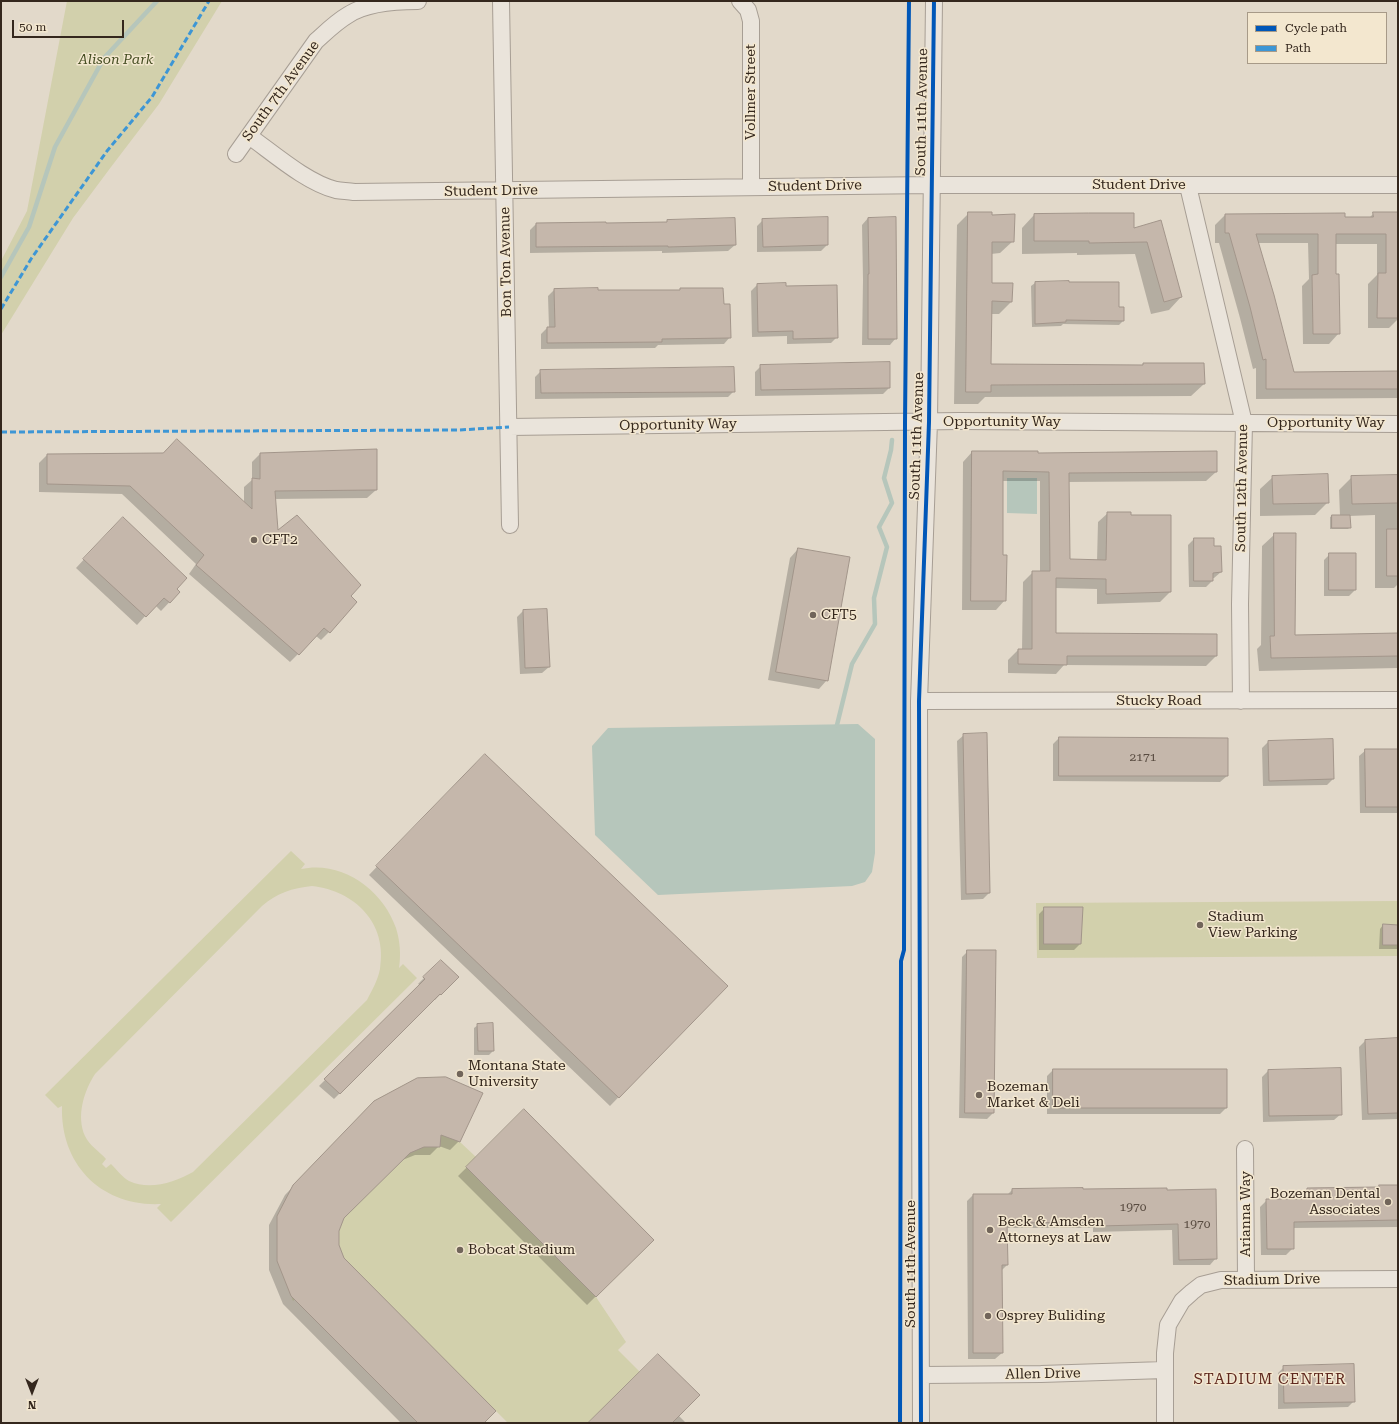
<!DOCTYPE html>
<style>
body{margin:0}
#map{position:relative;width:1399px;height:1424px;overflow:hidden;background:#e2d9ca;font-family:"Roboto Serif",serif}
canvas{display:block}
.frame{position:absolute;inset:0;border:2px solid #34271d;pointer-events:none}
.legend{position:absolute;left:1247px;top:12px;width:140px;height:52px;box-sizing:border-box;background:#f3e7cf;border:1px solid #a79a88;margin:0;padding:5px 7px;list-style:none;font-size:12px;color:#34271d}
.legend li{display:flex;align-items:center;gap:8px;height:20px}
.legend b{width:20px;border:1px solid #a79a88}
.north{position:absolute;left:12px;top:1372px;width:40px;height:40px;-webkit-text-stroke:3px #f3e7cf;paint-order:stroke;rotate:180deg;font-size:11px;font-weight:700;line-height:16px;text-align:center;color:#34271d}
.north::after{content:'';display:block;margin:auto;width:14px;height:18px;background:#34271d;clip-path:polygon(50% 0,100% 100%,50% 72%,0 100%)}
.scale{position:absolute;left:12px;top:20px;width:112px;height:18px;box-sizing:border-box;border:2px solid #34271d;border-top:0;padding-left:5px;font-size:12px;line-height:14px;white-space:nowrap;color:#34271d;-webkit-text-stroke:3px #f3e7cf;paint-order:stroke}
</style>
<div id="map">
<canvas width="1399" height="1424"></canvas>
<div class="frame"></div>
<ul class="legend">
<li><b style="height:5px;background:#0057b8"></b>Cycle path</li>
<li><b style="height:5px;background:#3d96d5"></b>Path</li>
</ul>
<div class="north">N</div>
<div class="scale">50 m</div>
</div>
<script>
const c = document.querySelector('canvas').getContext('2d');
c.lineJoin = 'round';
function fill(path, color) { c.fillStyle = color; c.fill(path, 'evenodd'); }
function trace(path, color, width, dash) { c.strokeStyle = color; c.lineWidth = width; c.lineCap = dash ? 'butt' : 'round'; c.setLineDash(dash || []); c.stroke(path); }
function drawText(font, color, halo, rows, align = 'center') {
  c.font = font + ' "Roboto Serif",serif'; c.lineWidth = 3; c.setLineDash([]); c.textBaseline = 'middle'; c.strokeStyle = halo; c.fillStyle = color; for (const [text, x, y, turn = 0] of rows) {
    c.save(); c.translate(x, y); c.rotate((+turn || 0) * Math.PI / 180); c.textAlign = isNaN(turn) ? turn : align; if (halo) c.strokeText(text, 0, 0); c.fillText(text, 0, 0); c.restore();
  }
}
fill(new Path2D(`
 M67,1H222L159,104L111,167L73,218L1,335V261L27,211Z
 M291,851L305,864L301,869C342,860 383,890 396,928C400,941 401,954 399,968L403,964L417,978L171,1222L157,1208L161,1204C102,1207 60,1165 62,1106L58,1108L45,1095ZM312,886C355,891 388,923 380,969C378,980 372,990 367,1000L193,1172C175,1182 150,1191 129,1181C123,1178 116,1169 111,1164L106,1168L102,1164L106,1159C100,1152 89,1145 85,1136C76,1116 84,1091 95,1074L262,906C277,893 292,888 312,886Z
 M1398,901V956L1037,958L1036,903Z
 M446,1077L460,1142L476,1157L524,1109L654,1240L596,1297L626,1342L618,1350L640,1372L588,1423H508L496,1411L484,1423H418L306,1311L327,1269L293,1301L277,1261V1216L293,1185L374,1101L417,1078Z`), '#d2d0ac');
fill(new Path2D(`
 M1007,478H1037V514L1007,513Z
 M858,724L875,739V853L872,872L865,882L852,886L658,895L595,835L592,746L608,728Z`), '#b6c6bb');
fill(new Path2D(`
 M969,213L991,216L1013,241L1000,253L991,254V284L1011,302L999,314H991L990,365L1142,366L1143,364H1203L1204,384L1191,396L985,397L978,404H954L957,225Z
 M1374,213H1398V319L1389,328H1368V284L1377,275V244H1335V275L1339,333L1329,344H1303L1302,286L1309,279L1308,243H1258L1293,373L1398,372V398L1256,399V368L1253,369L1240,318L1219,243H1215V225L1225,215L1369,218Z
 M1034,215L1133,229L1160,221L1181,297L1169,310L1151,314L1135,254L1077,255V253L1022,254V228Z
 M868,218L896,338L890,345H862L863,280L862,225Z
 M763,220L827,245L821,251L757,252V226Z
 M668,221L735,245L728,251L662,253V251L530,253V230L536,224H605L666,223Z
 M1035,283L1123,321L1119,325L1063,324L1061,326L1032,327L1031,286Z
 M757,285L785,287L837,337L831,343L787,344V336L752,337L751,291Z
 M554,290L597,291L723,305L730,337L724,344L658,345L655,348L541,349V334L547,328H549L548,296Z
 M761,366L889,388L883,394L755,396V372Z
 M541,371L734,391L728,397L535,399V377Z
 M972,452L1037,454L1216,472L1206,481L1068,482L1069,560L1097,561L1098,522L1108,513L1170,592L1160,602L1097,604V589L1055,588V634L1216,656L1206,666L1064,665L1056,674L1008,673V660L1018,650H1022L1023,582L1033,572H1040V481H1002V556L1005,600L996,610H962L963,462Z
 M163,454L244,503V487L252,480V462L260,454L376,490L367,498L274,499L277,532L350,596L329,632L321,640L316,636L290,662L189,574L196,564L122,494L39,492V463L47,455Z
 M1398,476V584L1394,588H1375V515L1349,516L1350,527L1348,529H1330V517L1332,516H1340L1339,490L1352,477Z
 M1273,477L1328,502L1315,515L1260,516V489Z
 M114,527L179,592L161,611L155,605L137,625L76,568Z
 M1275,534L1294,636L1398,634V666L1397,668L1259,671L1257,649L1261,645L1262,546Z
 M1194,539L1221,572L1214,578H1212V581L1206,587H1189L1188,545Z
 M798,549L827,680L819,689L768,680L790,558Z
 M1330,554L1355,590L1349,596H1324V560Z
 M523,611L549,667L542,673L520,674L517,617Z
 M964,735L989,893L983,899L961,900L957,741Z
 M1059,738L1227,739V776L1220,782L1053,781V744Z
 M1332,740L1333,779L1327,785L1263,786L1262,748L1268,742Z
 M1366,750H1398V813H1360L1359,756Z
 M476,763L726,986L610,1106L369,875Z
 M1045,908L1080,944L1074,950H1039V914Z
 M1383,925L1398,926V949H1379L1380,929Z
 M968,951L993,1113L987,1119L959,1118L962,957Z
 M441,961L457,977L435,1000L434,999L334,1099L319,1086L420,985L418,984Z
 M478,1025L493,1051L489,1055H474V1028Z
 M1398,1039V1119L1362,1120L1359,1047L1365,1041Z
 M1053,1070L1226,1108L1220,1114H1047V1076Z
 M1268,1071L1341,1114L1334,1120L1263,1122L1262,1077Z
 M375,1102L459,1141L450,1150L439,1146L430,1155H415L400,1161L343,1218L338,1231V1246L343,1259L482,1423H401L283,1304L269,1270V1225L285,1195Z
 M524,1111L653,1240L587,1305L458,1176Z
 M1379,1186H1398V1227L1293,1228V1248L1286,1255H1261L1260,1207L1267,1200H1301V1195L1307,1189L1377,1188Z
 M1166,1189L1216,1258L1210,1265H1173L1172,1230L1093,1232V1228H1006L1007,1265L1001,1271L1002,1353L995,1359H968L967,1201L973,1195H1007L1012,1190Z
 M1284,1367L1354,1401L1348,1407L1278,1409V1373Z
 M678,1415L686,1423H590Z`), '#0003');
trace(new Path2D(`
 M1,277L29,227L55,147L104,58L157,1
 M837,725L852,664L875,624L874,598L887,547L879,527L892,503L884,478L891,450L892,440`), '#b6c6bb', 4.5);
const building = new Path2D(`
 M968,212H992V215L1015,214L1014,242H992V283H1013L1012,302L992,301L991,364L1143,365V363H1204L1205,384L991,385V392H966Z
 M1373,212H1398V318H1377L1378,273H1386V234H1336V274H1339L1340,334H1313L1312,275L1318,274V234H1256L1274,295L1294,372L1398,371V389H1266V359L1263,360L1250,307L1229,233H1225V214L1345,213V217H1373Z
 M1089,213H1134V228L1161,220L1182,297L1164,302L1147,242L1089,243V241H1034V214Z
 M828,217V245L763,247L762,219Z
 M896,217L897,339H868V274H869L868,218Z
 M735,218L736,245L668,247V246L536,247V223L606,222V223L667,222V220Z
 M1069,281V282H1119V307H1124V321L1066,320V322L1035,324V282Z
 M786,283V286L837,285L838,338L793,339V331L758,332L757,284Z
 M598,288V290H680V288H723L724,304H730L731,338L662,339V342L547,343V327H555L554,289Z
 M890,362V388L761,390L760,365Z
 M734,367L735,392L541,393L540,370Z
 M177,439L252,509V478L260,479V453L377,449V490L275,491L278,530L297,515L361,585L351,596L357,602L330,633L324,628L299,655L196,565L204,555L130,486L47,484V454L163,453Z
 M972,451H1038V453L1217,451V472L1069,473L1070,559L1106,560L1107,512H1131V515H1171V592L1106,594V579L1056,578V633L1217,634V656H1067V665L1018,664V649H1032V571H1050L1049,472L1003,471V555H1007L1006,601H971Z
 M1328,474L1329,503L1273,504L1272,476Z
 M1398,475V503L1352,504L1351,476Z
 M1332,515H1350L1351,528H1332Z
 M123,517L187,578L177,589L180,592L170,603L164,598L146,617L83,559Z
 M1387,529H1398V576H1387Z
 M1274,533H1296L1295,635L1398,633V656L1271,658L1270,636H1274Z
 M1194,538H1214V546H1221L1222,572L1213,573V581H1194Z
 M798,548L850,557L828,681L776,672Z
 M1329,553H1356V590H1329Z
 M547,609L550,667L525,668L523,610Z
 M987,733L990,893L966,894L963,734Z
 M1059,737L1228,738V776H1059Z
 M1333,739L1334,779L1269,781L1268,741Z
 M1365,749H1398V807H1366Z
 M485,754L728,986L619,1098L376,866Z
 M1044,907H1083L1081,944H1044Z
 M1383,924L1398,925V945H1383Z
 M967,950H996L994,1113H965Z
 M441,960L459,977L441,995L440,994L340,1094L324,1079L425,979L423,977Z
 M493,1023L494,1051H478L477,1024Z
 M1398,1038V1113L1368,1114L1365,1040Z
 M1341,1068L1342,1115L1269,1116L1268,1070Z
 M1053,1069H1227V1108H1053Z
 M446,1077L483,1093L460,1142L441,1135L440,1147H424L410,1153L344,1218L339,1231V1245L344,1258L496,1411L484,1423H418L291,1296L277,1261V1216L293,1185L374,1101L417,1078Z
 M524,1109L654,1240L596,1297L466,1167Z
 M1379,1185H1398V1220L1294,1222V1249H1267L1266,1199H1307V1188L1379,1187Z
 M1083,1188V1189L1167,1188V1190L1216,1189L1217,1259L1179,1260L1178,1224L1099,1226V1222L1007,1223L1008,1265H1002L1003,1353H973V1194H1012V1189Z
 M658,1354L700,1395L672,1423H588Z
 M1354,1364L1355,1402L1284,1403L1283,1366Z`);
fill(building, '#c5b7ab');
trace(building, '#a2958a', 1);
const minor = new Path2D(`
 M501,1L510,525
 M740,1L748,10L751,21V187
 M249,136C273,153 307,183 336,190C342,191 348,191 354,192L932,185H1398
 M236,154L316,41C326,32 336,22 348,15C366,3 396,1 418,1
 M1188,186L1244,423L1240,604L1241,701
 M509,427L960,421L1398,424
 M919,701L1398,700
 M1245,1149L1246,1279
 M922,1375L1041,1374L1164,1370
 M921,1423L919,701L929,422L934,1
 M1165,1423V1353L1168,1325L1182,1301L1192,1292L1201,1285L1221,1280L1398,1279`);
trace(minor, '#a79e94', 18);
trace(minor, '#eae4db', 16);
trace(new Path2D(`
 M1,309L31,259L107,151L152,97L209,1
 M1,432L459,430L509,427`), '#3d96d5', 3, [6, 3]);
trace(new Path2D(`
 M900,1423L901,961L904,950L905,422L909,1
 M921,1423L919,701L929,422L934,1`), '#0057b8', 4);
for (const [x, y, r, color] of [
 [254,540,4,"#71655a"],
 [813,615,4,"#71655a"],
 [1200,925,4,"#71655a"],
 [460,1074,4,"#71655a"],
 [979,1095,4,"#71655a"],
 [1388,1202,4,"#71655a"],
 [990,1230,4,"#71655a"],
 [460,1250,4,"#71655a"],
 [988,1316,4,"#71655a"]
]) { const dot = new Path2D(); dot.arc(x, y, r, 0, 2 * Math.PI); c.fillStyle = color; c.fill(dot); trace(dot, '#f3e7cf', 1.5); }
drawText('12px', '#584b40', null, [
 ["2171",1143,757],
 ["1970",1133,1207],
 ["1970",1197,1224]
]);
drawText('italic 14px', '#474f24', '#f3e7cf', [
 ["Alison Park",116,60]
]);
drawText('14px', '#34271d', '#f3e7cf', [
 ["South 7th Avenue",281,91,-54],
 ["Vollmer Street",751,92,-90],
 ["South 11th Avenue",922,112,-89],
 ["Student Drive",1139,185],
 ["Student Drive",815,186,-1],
 ["Student Drive",491,191,-1],
 ["Bon Ton Avenue",506,262,-91],
 ["Opportunity Way",1002,422],
 ["Opportunity Way",1326,423],
 ["Opportunity Way",678,425,-1],
 ["South 11th Avenue",917,436,-88],
 ["South 12th Avenue",1242,488,-89],
 ["Stucky Road",1159,701],
 ["Arianna Way",1246,1214,-90],
 ["South 11th Avenue",911,1264,-90],
 ["Stadium Drive",1272,1280,-1],
 ["Allen Drive",1043,1374,-1]
]);
drawText('14px', '#34271d', '#f3e7cf', [
 ["CFT2",262,540],
 ["CFT5",821,615],
 ["Stadium",1208,917],
 ["View Parking",1208,933],
 ["Montana State",468,1066],
 ["University",468,1082],
 ["Bozeman",987,1087],
 ["Market & Deli",987,1103],
 ["Bozeman Dental",1380,1194,"right"],
 ["Associates",1380,1210,"right"],
 ["Beck & Amsden",998,1222],
 ["Attorneys at Law",998,1238],
 ["Bobcat Stadium",468,1250],
 ["Osprey Buliding",996,1316]
], 'left');
c.letterSpacing = '1px';
drawText('15px', '#5f281e', '#f3e7cf', [
 ["STADIUM CENTER",1270,1380]
]);
c.letterSpacing = '0px';
</script>
